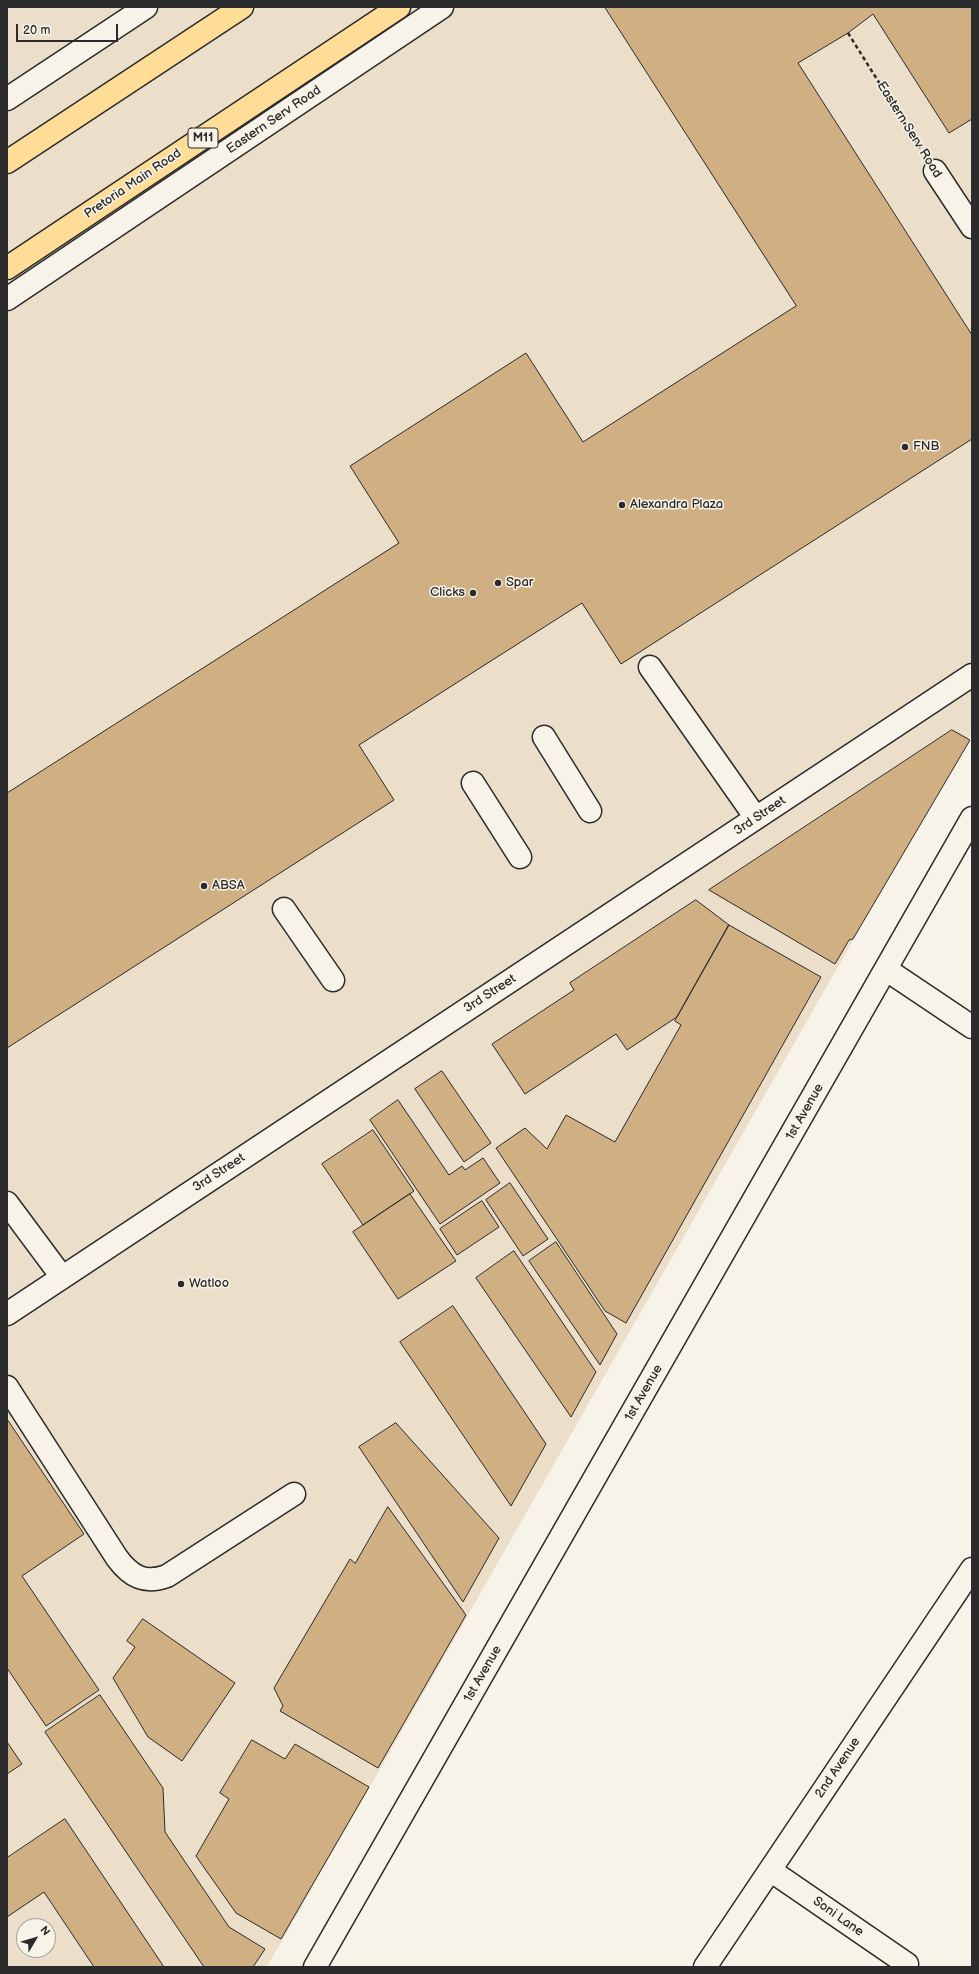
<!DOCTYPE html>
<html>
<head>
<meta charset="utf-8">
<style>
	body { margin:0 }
	#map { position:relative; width:979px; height:1974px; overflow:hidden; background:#f7f3e8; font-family:"Balsamiq Sans",sans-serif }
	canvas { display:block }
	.frame { position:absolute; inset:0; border:8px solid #2b2b2b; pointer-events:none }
	.north { position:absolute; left:16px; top:1918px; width:40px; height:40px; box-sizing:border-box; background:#f7f3e8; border:1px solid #a5a39c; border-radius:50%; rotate:52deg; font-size:11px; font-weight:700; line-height:16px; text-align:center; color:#2b2b2b }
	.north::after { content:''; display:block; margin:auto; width:14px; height:18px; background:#2b2b2b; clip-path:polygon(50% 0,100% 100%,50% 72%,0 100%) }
	.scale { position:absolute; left:16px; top:24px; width:102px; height:18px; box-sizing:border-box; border:2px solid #2b2b2b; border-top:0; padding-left:5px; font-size:12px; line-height:14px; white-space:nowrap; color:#2b2b2b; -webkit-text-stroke:3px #f7f3e8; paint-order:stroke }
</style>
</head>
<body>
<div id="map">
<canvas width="979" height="1974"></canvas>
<div class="frame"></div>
<div class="north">N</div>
<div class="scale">20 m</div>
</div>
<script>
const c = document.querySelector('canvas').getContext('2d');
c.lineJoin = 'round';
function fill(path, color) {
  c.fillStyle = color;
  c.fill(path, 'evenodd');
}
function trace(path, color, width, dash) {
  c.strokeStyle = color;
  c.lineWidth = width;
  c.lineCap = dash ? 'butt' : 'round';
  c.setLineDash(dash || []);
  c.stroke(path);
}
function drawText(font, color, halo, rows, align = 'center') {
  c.font = font + ' "Balsamiq Sans",sans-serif';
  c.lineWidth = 3;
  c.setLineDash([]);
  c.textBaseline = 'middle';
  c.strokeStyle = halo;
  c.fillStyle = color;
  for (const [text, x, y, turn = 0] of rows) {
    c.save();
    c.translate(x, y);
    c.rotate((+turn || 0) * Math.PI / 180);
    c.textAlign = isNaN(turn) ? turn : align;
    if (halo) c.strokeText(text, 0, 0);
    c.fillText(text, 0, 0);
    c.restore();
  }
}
fill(new Path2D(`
	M7 7H972V732L267 1967H7ZM24 1926H48V1950H24Z`), '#ebdfca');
const building = new Path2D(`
	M605 7H972V119L949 133 873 14 848 33 798 63 972 335V439L621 664 582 603 359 745 394 800 7 1048V793L399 543 350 466 526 353 583 442 796 306Z
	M952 730 970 740 853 939 849 940 835 964 709 890Z
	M696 900 729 925 677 1017 627 1050 616 1034 525 1094 492 1044 574 990 570 983Z
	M729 925 821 977 626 1323 605 1311 496 1148 525 1128 547 1149 566 1115 615 1142 681 1025 675 1021Z
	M442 1071 491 1143 464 1162 415 1089Z
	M398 1100 449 1175 462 1166 465 1170 483 1158 500 1183 440 1224 370 1120Z
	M373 1130 414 1191 363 1225 322 1164Z
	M510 1183 548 1239 523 1256 486 1200Z
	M410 1194 456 1261 398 1299 353 1232Z
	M482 1201 499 1227 457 1255 440 1229Z
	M556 1242 617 1334 600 1365 529 1261Z
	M514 1251 596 1372 571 1417 476 1278Z
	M453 1306 546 1444 511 1506 400 1342Z
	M7 1419 84 1534 22 1576 99 1690 46 1726 7 1668Z
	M396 1423 499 1538 463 1602 359 1447Z
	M388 1507 466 1615 378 1768 280 1711 283 1706 274 1688 350 1559 355 1563Z
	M143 1619 235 1683 182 1761 148 1737 113 1678 135 1647 127 1641Z
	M100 1695 163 1788 165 1832 229 1927 265 1949 253 1967H204L45 1732Z
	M252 1740 285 1759 295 1744 369 1787 281 1939 236 1913 196 1856 229 1799 220 1793Z
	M7 1742 22 1764 7 1774Z
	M65 1819 164 1967H94L44 1892 7 1917V1858Z`);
fill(building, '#d0af83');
trace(building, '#2b2b2b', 1);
const minor = new Path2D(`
	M7 99 146 7
	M935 171 972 227
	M7 299 442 7
	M650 667 756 818
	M544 737 590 811
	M473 783 520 857
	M284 909 333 980
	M887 970 972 1027
	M7 1203 62 1277
	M7 1314 972 675
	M7 1387 117 1558C131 1577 145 1584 167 1576L294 1494
	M770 1870 907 1964
	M315 1967 972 818
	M705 1967 972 1569`);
const major = new Path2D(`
	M7 162 242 7
	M7 268 399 7`);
trace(minor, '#2b2b2b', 25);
trace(major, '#2b2b2b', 25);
trace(new Path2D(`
	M848 33 920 148`), '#2b2b2b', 2.5, [4, 3]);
trace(minor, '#f7f3e8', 22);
trace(major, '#ffdd96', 22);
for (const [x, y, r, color] of [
	[905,447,4,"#2b2b2b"],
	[622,505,4,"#2b2b2b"],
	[498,583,4,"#2b2b2b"],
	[473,593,4,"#2b2b2b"],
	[204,886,4,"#2b2b2b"],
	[181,1284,4,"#2b2b2b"]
]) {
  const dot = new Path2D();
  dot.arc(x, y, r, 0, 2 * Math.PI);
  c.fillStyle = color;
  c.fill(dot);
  trace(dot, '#f7f3e8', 1.5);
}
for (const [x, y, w] of [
	[203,138,30]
]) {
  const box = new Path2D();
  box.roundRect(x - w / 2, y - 10, w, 20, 3);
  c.fillStyle = '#f7f3e8';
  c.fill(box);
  trace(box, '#2b2b2b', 1);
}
drawText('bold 12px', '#2b2b2b', null, [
	["M11",203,138]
]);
drawText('13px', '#2b2b2b', '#f7f3e8', [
	["Eastern Serv Road",274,120,-34],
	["Eastern Serv Road",909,130,58],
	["Pretoria Main Road",133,184,-34],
	["3rd Street",760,816,-34],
	["3rd Street",490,994,-33],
	["1st Avenue",805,1112,-60],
	["3rd Street",219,1173,-33],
	["1st Avenue",644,1393,-60],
	["1st Avenue",483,1674,-60],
	["2nd Avenue",838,1768,-56],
	["Soni Lane",838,1917,35]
]);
drawText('13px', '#2b2b2b', '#f7f3e8', [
	["FNB",913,447],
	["Alexandra Plaza",630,505],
	["Spar",506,583],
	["Clicks",465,593,"right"],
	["ABSA",212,886],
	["Watloo",189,1284]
], 'left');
</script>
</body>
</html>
